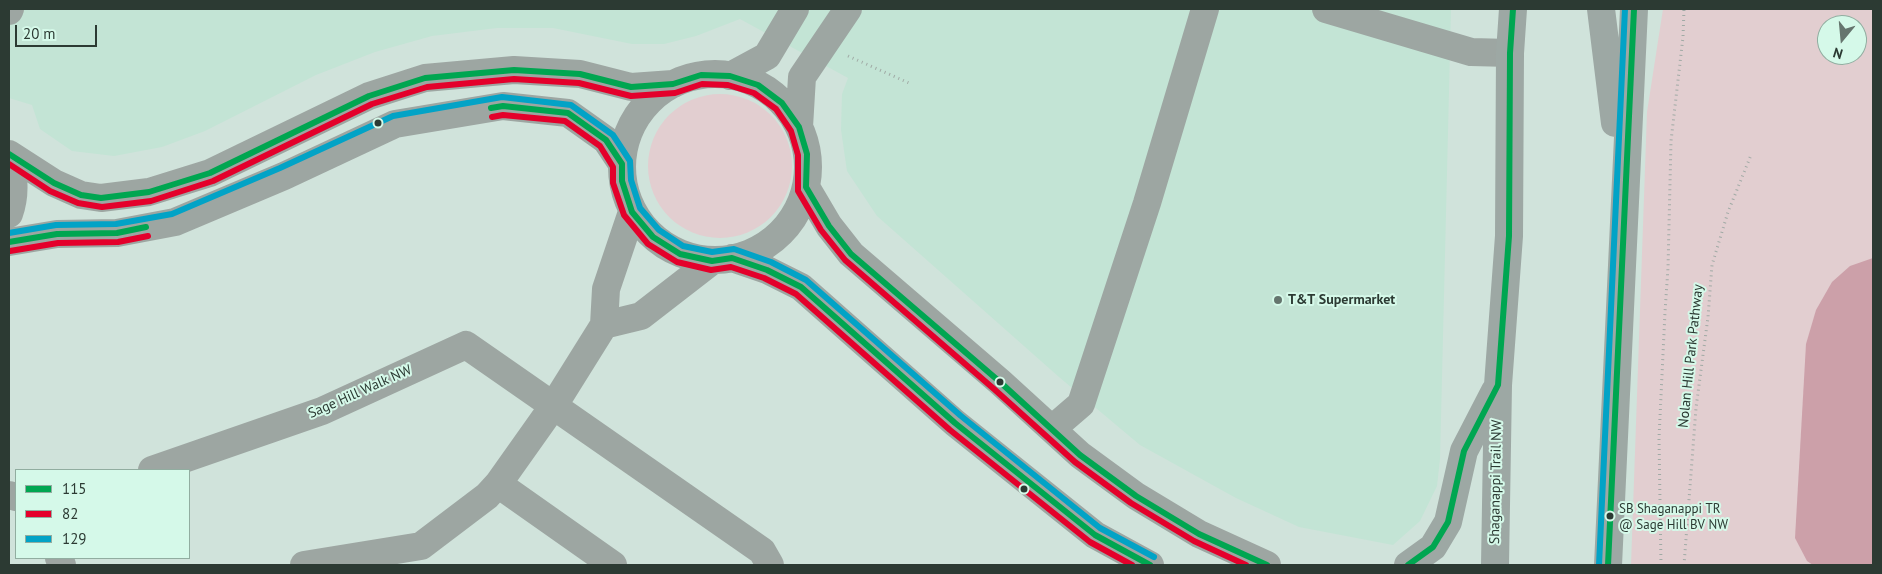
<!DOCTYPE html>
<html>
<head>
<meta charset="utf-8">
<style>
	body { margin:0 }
	#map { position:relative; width:1882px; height:574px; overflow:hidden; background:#d0e3db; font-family:"PT Sans",sans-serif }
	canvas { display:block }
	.frame { position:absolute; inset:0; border:10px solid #2c3a33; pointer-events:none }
	.legend { position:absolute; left:15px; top:469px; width:175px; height:90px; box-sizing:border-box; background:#d5f9e9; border:1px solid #91ada0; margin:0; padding:6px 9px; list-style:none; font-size:15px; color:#2c3a33 }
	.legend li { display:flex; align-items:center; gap:10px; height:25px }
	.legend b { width:25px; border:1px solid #91ada0 }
	.north { position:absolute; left:1817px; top:15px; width:50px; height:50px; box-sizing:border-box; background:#d5f9e9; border:1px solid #91ada0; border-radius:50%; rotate:197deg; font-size:14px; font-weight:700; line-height:20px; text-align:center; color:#2c3a33 }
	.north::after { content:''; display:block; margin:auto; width:18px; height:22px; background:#65756e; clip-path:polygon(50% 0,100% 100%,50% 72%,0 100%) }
	.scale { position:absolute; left:15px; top:25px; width:82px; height:22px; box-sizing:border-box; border:2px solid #2c3a33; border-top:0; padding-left:6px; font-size:15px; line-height:18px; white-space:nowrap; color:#2c3a33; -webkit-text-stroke:4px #d5f9e9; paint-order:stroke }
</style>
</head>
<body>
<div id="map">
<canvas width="1882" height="574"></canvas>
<div class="frame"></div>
<ul class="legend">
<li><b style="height:6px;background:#00a651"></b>115</li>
<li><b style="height:6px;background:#e4002b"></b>82</li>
<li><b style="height:6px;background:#02a3c6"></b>129</li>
</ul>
<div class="north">N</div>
<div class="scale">20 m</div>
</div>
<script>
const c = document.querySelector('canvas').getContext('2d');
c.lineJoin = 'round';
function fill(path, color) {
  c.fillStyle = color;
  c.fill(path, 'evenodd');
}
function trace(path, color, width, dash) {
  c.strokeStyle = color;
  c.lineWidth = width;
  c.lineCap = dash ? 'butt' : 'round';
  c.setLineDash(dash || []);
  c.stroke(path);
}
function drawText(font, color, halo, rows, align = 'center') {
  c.font = font + ' "PT Sans",sans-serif';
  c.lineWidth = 4;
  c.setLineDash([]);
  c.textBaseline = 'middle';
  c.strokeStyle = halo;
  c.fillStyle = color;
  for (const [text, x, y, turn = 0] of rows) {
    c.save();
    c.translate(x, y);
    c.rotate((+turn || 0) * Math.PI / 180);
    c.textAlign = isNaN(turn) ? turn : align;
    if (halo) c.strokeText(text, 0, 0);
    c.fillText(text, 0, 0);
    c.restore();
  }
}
fill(new Path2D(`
	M9 9H1451L1440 459 1437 486 1420 521 1393 545 1299 527 1236 498 1140 445 1059 377 877 216 847 171 841 130 842 94 848 78 740 19 696 36 664 44H632L553 28H497L432 36 375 52 316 75 205 131 162 147 114 156 72 151 40 129 32 105 9 98Z`), '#c3e4d5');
fill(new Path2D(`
	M1663 9H1873V565H1631L1647 112ZM1827 25H1857V55H1827Z
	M648 166a72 72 0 1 1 144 0a72 72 0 1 1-144 0Z`), '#e2ced0');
fill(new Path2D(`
	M1873 258V565H1813L1807 561 1795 538 1806 344 1816 310 1832 282 1850 266Z`), '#cca0a9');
trace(new Path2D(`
	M848 56 909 83
	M1661 565 1659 438 1665 312 1668 268 1671 141 1683 37 1684 9
	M1684 565 1696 408 1708 317 1712 265 1728 212 1751 155`), '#a0aaa5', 3, [1, 4]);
trace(new Path2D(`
	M1326 9 1471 52 1510 53
	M9 11 10 9
	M622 167a93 93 0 1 1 186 0a93 93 0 1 1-186 0Z
	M730 76 767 56 795 9
	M799 127 802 77 848 9
	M9 154 54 183 81 195 101 198 149 192 210 173 369 96 425 78 514 70 580 74 631 87 673 84
	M9 157C14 177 16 194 9 214
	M806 187 829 226 851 254 1000 382 1080 455 1136 496 1199 534 1267 565
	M9 242 57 234 117 233 175 222 284 176 395 124 503 106 568 113 606 140 622 164
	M732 258 767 270 801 287 955 423 1095 535 1150 565
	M604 325 641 316 712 261
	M1052 429 1081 404 1147 203 1205 9
	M152 470 322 411 466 345 762 551 770 565
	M498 484 613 565
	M9 495 16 497
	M59 558 62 565
	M304 565 421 546 487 496 498 484 554 405 604 325 606 289 632 212`), '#9da6a2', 28);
trace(new Path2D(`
	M1601 9 1615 123
	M1408 565 1433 547 1448 522 1464 451 1495 391
	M1495 565 1498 385 1509 236 1510 53 1513 9
	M1608 565 1634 9`), '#9da8a4', 28);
trace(new Path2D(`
	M491 108 503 106 568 113 606 140 622 164V181L632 212 653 237 680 254 712 261 732 258 767 270 801 287 955 423 1095 535 1150 565
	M9 154 54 183 81 195 101 198 149 192 210 173 369 96 425 78 514 70 580 74 631 87 673 84 701 75 730 76 758 85 782 103 799 127 807 154 806 187 829 226 851 254 1000 382 1080 455 1136 496 1199 534 1267 565
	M9 242 57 234 117 233 146 227
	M1408 565 1433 547 1448 522 1464 451 1498 385 1509 236 1510 53 1513 9
	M1608 565 1634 9`), '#00a651', 6);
trace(new Path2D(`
	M492 117 503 115 565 121 600 146 613 167V183L624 215 648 244 677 262 711 270 731 267 764 278 796 294 950 430 1090 542 1132 565
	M9 164 50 191 78 203 102 207 151 201 213 181 372 104 427 87 514 79 579 83 631 96 675 93 702 84 728 85 754 93 776 109 791 131 798 155V191L821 230 845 260 994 389 1075 462 1131 503 1194 541 1246 565
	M10 251 58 243 118 242 148 236`), '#e4002b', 6);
trace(new Path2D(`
	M9 233 56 225 116 224 172 214 280 168 393 116 502 97 571 105 613 135 630 161 631 180 640 208 659 230 683 246 712 252 734 249 771 262 806 280 961 416 1100 528 1154 557
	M1599 565 1625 9`), '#02a3c6', 6);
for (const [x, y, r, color] of [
	[378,123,4.5,"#2c3a33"],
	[1278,300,5,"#65756e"],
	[1000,382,4.5,"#2c3a33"],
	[1024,489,4.5,"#2c3a33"],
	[1610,516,4.5,"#2c3a33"]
]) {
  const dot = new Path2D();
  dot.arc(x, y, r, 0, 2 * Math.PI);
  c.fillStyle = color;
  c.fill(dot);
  trace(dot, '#d5f9e9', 2);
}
drawText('13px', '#2c3a33', '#d5f9e9', [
	["SB Shaganappi TR",1619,509],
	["@ Sage Hill BV NW",1619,525]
], 'left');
drawText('bold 14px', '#2c3a33', '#d5f9e9', [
	["T&T Supermarket",1288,300]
], 'left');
drawText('14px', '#2c3a33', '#d5f9e9', [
	["Nolan Hill Park Pathway",1691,356,-84],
	["Sage Hill Walk NW",360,392,-24],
	["Shaganappi Trail NW",1496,482,-89]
]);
</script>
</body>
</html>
